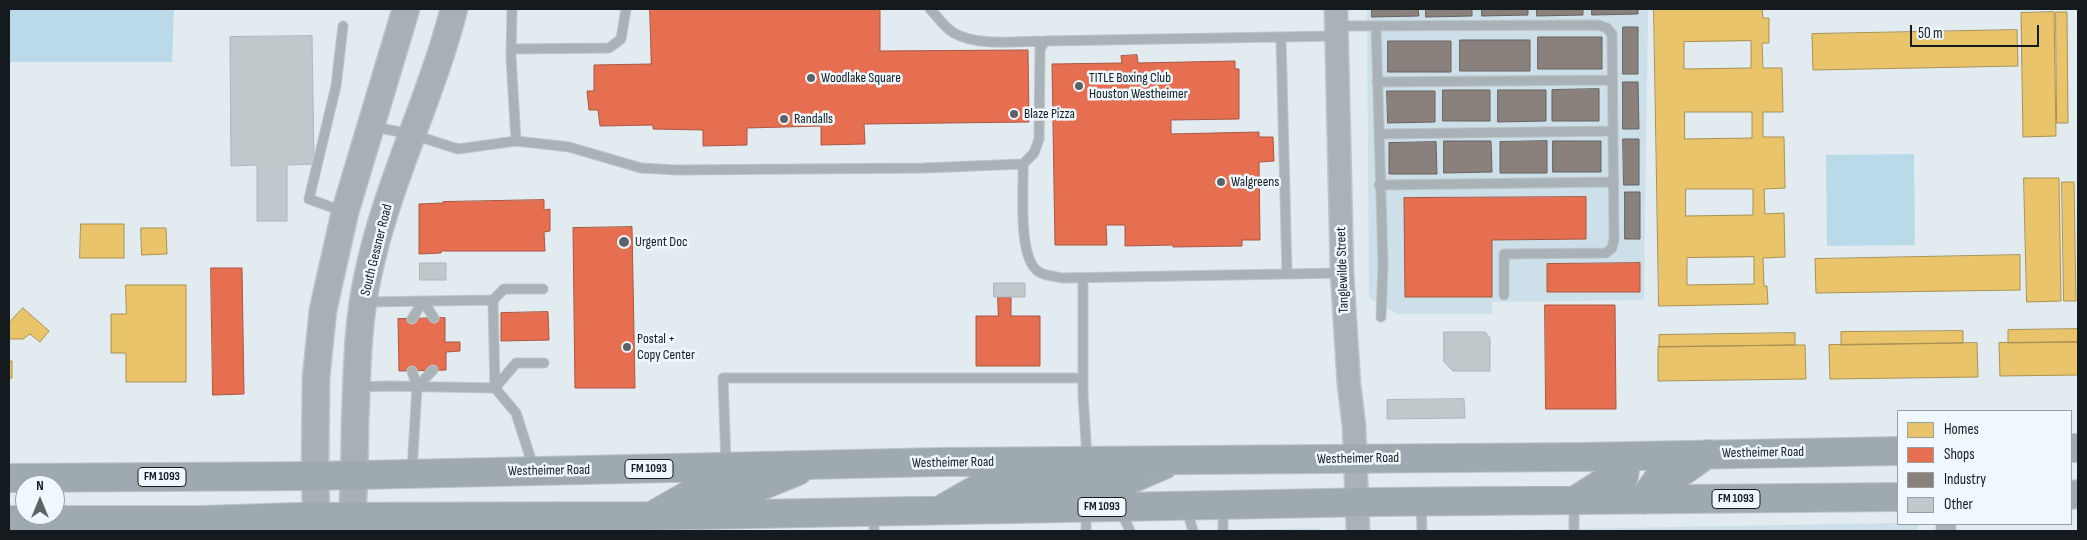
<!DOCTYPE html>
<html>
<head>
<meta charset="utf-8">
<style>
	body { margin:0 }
	#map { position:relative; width:2087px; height:540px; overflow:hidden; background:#e1ebf0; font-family:"Sofia Sans Condensed",sans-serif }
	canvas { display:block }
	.frame { position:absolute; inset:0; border:10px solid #141a1d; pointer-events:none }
	.legend { position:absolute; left:1897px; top:410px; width:175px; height:115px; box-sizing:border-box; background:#eef8fe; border:1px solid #979fa4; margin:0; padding:6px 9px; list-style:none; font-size:15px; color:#141a1d }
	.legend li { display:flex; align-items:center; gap:10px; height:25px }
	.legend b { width:25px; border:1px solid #979fa4 }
	.north { position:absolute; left:15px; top:475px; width:50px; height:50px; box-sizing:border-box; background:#eef8fe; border:1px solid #979fa4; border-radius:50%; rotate:0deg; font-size:14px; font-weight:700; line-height:20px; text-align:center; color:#141a1d }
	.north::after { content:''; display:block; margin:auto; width:18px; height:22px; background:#5c6367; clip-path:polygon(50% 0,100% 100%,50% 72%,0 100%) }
	.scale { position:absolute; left:1910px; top:25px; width:129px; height:22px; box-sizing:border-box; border:2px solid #141a1d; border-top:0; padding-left:6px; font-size:15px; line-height:18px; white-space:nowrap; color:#141a1d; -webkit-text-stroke:4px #eef8fe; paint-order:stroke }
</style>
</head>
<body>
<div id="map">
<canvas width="2087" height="540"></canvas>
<div class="frame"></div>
<ul class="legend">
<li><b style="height:14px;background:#e9c46a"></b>Homes</li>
<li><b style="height:14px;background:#e76f51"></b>Shops</li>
<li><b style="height:14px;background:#8a817c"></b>Industry</li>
<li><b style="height:14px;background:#c0c8cc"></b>Other</li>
</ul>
<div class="north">N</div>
<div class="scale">50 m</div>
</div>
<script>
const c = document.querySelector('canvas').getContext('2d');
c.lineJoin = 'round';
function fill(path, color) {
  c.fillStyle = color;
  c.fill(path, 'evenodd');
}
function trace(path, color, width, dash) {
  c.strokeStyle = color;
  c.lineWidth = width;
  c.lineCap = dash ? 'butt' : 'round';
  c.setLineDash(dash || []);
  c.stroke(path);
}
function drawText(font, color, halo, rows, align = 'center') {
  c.font = font + ' "Sofia Sans Condensed",sans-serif';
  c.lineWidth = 5;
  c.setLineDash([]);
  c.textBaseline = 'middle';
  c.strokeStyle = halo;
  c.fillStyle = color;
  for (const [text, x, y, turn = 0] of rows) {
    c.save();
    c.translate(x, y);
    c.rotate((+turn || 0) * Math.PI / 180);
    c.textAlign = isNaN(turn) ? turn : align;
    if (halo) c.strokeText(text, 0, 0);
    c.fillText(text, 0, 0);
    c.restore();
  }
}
fill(new Path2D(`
	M1367 9H1648L1644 300 1492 302V314H1398L1369 298Z
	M1898 523 1918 524V531H1456Z
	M1317 528 1322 531H1199Z`), '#cddfe9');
fill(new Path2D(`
	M9 9H174L172 62H9Z
	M1914 154 1915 245 1827 246 1826 155Z`), '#badaea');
const homes = new Path2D(`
	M1654 9H1762L1763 18H1769V43H1762L1763 68H1782L1783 112H1763V137H1784L1785 188 1764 189 1765 214 1784 213 1785 257 1763 258 1764 286H1767L1768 304 1659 306ZM1751 41V68L1684 69V42ZM1685 112H1752V138L1685 139ZM1686 189H1753V215L1686 216ZM1754 257V284L1687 285V258Z
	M2054 12 2056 136 2023 137 2021 13Z
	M2056 12H2067L2068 123H2057Z
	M2017 30 2018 66 1813 70 1812 34Z
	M2024 178H2059L2061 301 2027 302Z
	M2062 182H2074L2076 301H2064Z
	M81 224H124V258H80Z
	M141 228H166L167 254 142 255Z
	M2020 255V290L1816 293 1815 259Z
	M126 285H186V382H126V353H111V314H126Z
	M23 308 49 331 40 342 30 334 23 339H9V323Z
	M2078 329V342L2008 343V330Z
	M1963 331V343L1841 345V332Z
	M1795 333V345L1659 347V335Z
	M2078 342V375L2000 376 1999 343Z
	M1977 343 1978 377 1830 379 1829 345Z
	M1795 345H1805L1806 379 1658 381V347Z
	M9 361H12V378H9Z`);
fill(homes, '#e9c46a');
trace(homes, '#a99153', 1);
const shops = new Path2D(`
	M650 9H880V51L1028 50 1029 122 864 124 865 144 821 145V126L747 128V145L703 146V130L653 129V125L600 126 598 110H589L587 91H594V65L651 64Z
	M1137 55 1138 63 1235 61V69H1239V119L1171 120V134L1259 132V137H1273L1274 161 1259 162 1260 240H1242V246L1173 247V245L1125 246V225H1106L1107 245H1055L1052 64 1122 63 1121 56Z
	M1586 197V239L1492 240V297H1405L1404 198Z
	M544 200V210L550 209V231L544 232 545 251H441V253L419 254V204L443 203V202Z
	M632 227 635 388H575L573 228Z
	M1640 263V292H1547V264Z
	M211 268H242L244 394 213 395Z
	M998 297H1011V316H1040V366H976V316H998Z
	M1545 305H1615L1616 409H1546Z
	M548 312 549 340 501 341V313Z
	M445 318V342H460V351L446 352V370L399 371 398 319Z`);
fill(shops, '#e76f51');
trace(shops, '#a85641', 1);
const industry = new Path2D(`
	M1372 9H1418L1419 16 1372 17Z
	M1426 9H1472V16L1426 17Z
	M1482 9H1528V15L1482 16Z
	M1537 9H1583V15L1537 16Z
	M1592 9H1638V14L1592 15Z
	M1623 27H1638V74H1623Z
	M1538 37H1602V69H1538Z
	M1460 40H1530V71H1460Z
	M1388 41H1451V72H1388Z
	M1623 82H1638L1639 129H1623Z
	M1599 89V121H1552V90Z
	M1443 90H1490V121H1443Z
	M1498 90H1546V121L1498 122Z
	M1387 91H1435V122L1388 123Z
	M1623 139H1639V185H1624Z
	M1444 141H1491L1492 172 1444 173Z
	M1547 141V173H1500V142Z
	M1553 141H1601V172H1553Z
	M1436 142 1437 174H1389V143Z
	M1625 192H1640V239H1625Z`);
fill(industry, '#8a817c');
trace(industry, '#676260', 1);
const building = new Path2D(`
	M312 36 314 164 287 165V221H257V165L231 166 230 37Z
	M420 263H446V280H420Z
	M994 283H1025V297H994Z
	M1444 332H1485L1490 338V371H1453L1444 362Z
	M1464 399 1465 418 1387 419V400Z`);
fill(building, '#c0c8cc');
trace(building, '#aeb6ba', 1);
const service = new Path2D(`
	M930 9C937 16 945 28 954 33 978 47 1019 41 1045 41
	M1338 26 1598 25 1607 28 1612 34 1614 239 1612 248 1606 253 1504 254V295
	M1376 26 1383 264 1381 317
	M1281 38 1287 274 1342 273
	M511 49 609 48 621 39 626 9
	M1377 82 1612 80
	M374 127 411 134 458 149 516 141 511 57 512 9
	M1379 134 1613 131
	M516 141 569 147 641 168 677 170 924 168 1023 164 1034 153 1039 139 1040 49 1045 41 1336 36
	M1023 164C1024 188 1017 259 1039 272 1045 276 1055 276 1062 278L1287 274
	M1379 185 1614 182
	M342 211 309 199 336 86 343 26
	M1083 278V394L1087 457
	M493 300 504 289H543
	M412 319 423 301 434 318
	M412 371 417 387 433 370
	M359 387 387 386 495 388 493 300 365 302
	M726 464 723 378H1083
	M534 469 516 413 495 388 516 363H544
	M412 471 417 387
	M1421 504 1422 531
	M1223 508V531
	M1086 510V531
	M1187 510 1193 531
	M1121 511 1130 531
	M874 514V531
	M1574 531V504`);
const minor = new Path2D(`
	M1946 524V531`);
const tertiary = new Path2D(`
	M1336 9 1342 273 1349 385 1354 426 1358 531`);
const secondary = new Path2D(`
	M317 531 315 476 316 378 323 310 345 212 406 9
	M352 531C353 496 355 461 355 425 357 375 357 324 368 275 387 183 431 99 454 9`);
const primary = new Path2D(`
	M2071 448H2078
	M9 478 315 476 940 462 1581 457 1898 451
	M2071 495 2078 494
	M1643 500 1658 479 1676 476 1707 454
	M1574 501 1607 480 1624 477 1627 456
	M1086 507 1091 493 1097 487 1106 484H1120L1164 465
	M942 509 977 489 1068 486 1081 478 1088 462
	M655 514 690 494 704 493 712 489 718 483 726 467
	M730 514 733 500 738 493 756 488 798 471
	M9 520H202L297 517 652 516 1375 502 1898 497`);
trace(service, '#bec5c8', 11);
trace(minor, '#bec5c8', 21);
trace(tertiary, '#bec5c8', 25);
trace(secondary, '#bec5c8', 29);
trace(primary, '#bec5c8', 30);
trace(service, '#a8b2b7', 9);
trace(minor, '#a8b2b7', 19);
trace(tertiary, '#a8b2b7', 22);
trace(secondary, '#a6b0b6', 26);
trace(primary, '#9eaab0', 28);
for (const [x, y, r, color] of [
	[811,78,5,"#5c6367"],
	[1079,86,5,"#5c6367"],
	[1014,114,5,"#5c6367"],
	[784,119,5,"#5c6367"],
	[1221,182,5,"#5c6367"],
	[624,242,6,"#5c6367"],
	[627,347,5,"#5c6367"]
]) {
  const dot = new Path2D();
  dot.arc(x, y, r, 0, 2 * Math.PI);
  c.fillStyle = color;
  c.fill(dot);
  trace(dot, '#eef8fe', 2);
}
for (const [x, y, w] of [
	[649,469,48],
	[162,477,48],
	[1736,499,48],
	[1102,507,48]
]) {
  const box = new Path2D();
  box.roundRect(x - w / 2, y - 9.5, w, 19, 4);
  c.fillStyle = '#eef8fe';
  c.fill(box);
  trace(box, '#141a1d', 1);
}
drawText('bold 12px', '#141a1d', null, [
	["FM 1093",649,469],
	["FM 1093",162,477],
	["FM 1093",1736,499],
	["FM 1093",1102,507]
]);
drawText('14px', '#141a1d', '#eef8fe', [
	["Woodlake Square",821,78],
	["TITLE Boxing Club",1089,78],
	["Houston Westheimer",1089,94],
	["Blaze Pizza",1024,114],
	["Randalls",794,119],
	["Walgreens",1231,182],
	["Urgent Doc",635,242],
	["Postal +",637,339],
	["Copy Center",637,355]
], 'left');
drawText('14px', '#141a1d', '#eef8fe', [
	["South Gessner Road",377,250,-76],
	["Tanglewilde Street",1343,270,-92],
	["Westheimer Road",1763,453,-1],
	["Westheimer Road",1358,459,-1],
	["Westheimer Road",953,463,-1],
	["Westheimer Road",549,471,-1]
]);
</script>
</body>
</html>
